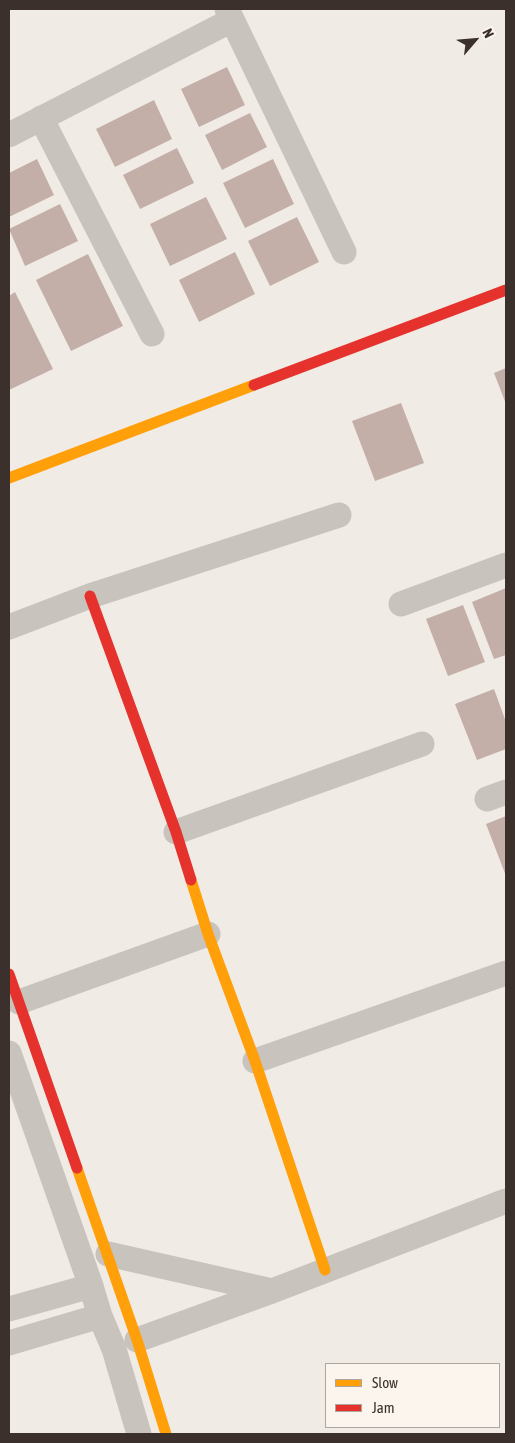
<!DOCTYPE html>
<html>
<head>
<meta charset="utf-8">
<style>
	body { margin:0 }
	#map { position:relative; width:515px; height:1443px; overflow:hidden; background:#f0ebe5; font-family:"Asap Condensed",sans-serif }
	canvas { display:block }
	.frame { position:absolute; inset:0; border:10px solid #3b302b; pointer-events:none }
	.legend { position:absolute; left:325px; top:1363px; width:175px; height:65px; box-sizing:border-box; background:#fbf5ee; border:1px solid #aea6a0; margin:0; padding:6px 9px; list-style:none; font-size:15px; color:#3b302b }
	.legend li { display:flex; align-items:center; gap:10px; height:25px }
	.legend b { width:25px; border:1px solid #aea6a0 }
	.north { position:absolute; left:450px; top:15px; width:50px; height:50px; -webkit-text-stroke:4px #fbf5ee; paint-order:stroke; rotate:63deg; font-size:14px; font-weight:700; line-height:20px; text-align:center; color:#3b302b }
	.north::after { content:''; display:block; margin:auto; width:18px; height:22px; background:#3b302b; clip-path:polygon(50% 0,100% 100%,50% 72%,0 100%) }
</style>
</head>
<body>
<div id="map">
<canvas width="515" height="1443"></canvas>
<div class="frame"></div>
<ul class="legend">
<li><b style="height:6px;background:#ff9f0a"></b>Slow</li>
<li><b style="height:6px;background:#e5322d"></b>Jam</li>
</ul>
<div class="north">N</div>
</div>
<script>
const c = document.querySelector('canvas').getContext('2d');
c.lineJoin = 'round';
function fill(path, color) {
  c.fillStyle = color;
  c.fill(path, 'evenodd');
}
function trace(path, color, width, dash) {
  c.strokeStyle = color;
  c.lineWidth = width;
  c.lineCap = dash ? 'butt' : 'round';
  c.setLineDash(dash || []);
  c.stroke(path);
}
fill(new Path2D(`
	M227 67 245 105 199 127 181 89Z
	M154 100 172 139 115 167 96 129Z
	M250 113 267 147 222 170 205 135Z
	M177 148 194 183 140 209 123 175Z
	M37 159 54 195 9 217V173Z
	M273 159 294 204 245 228 223 183Z
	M206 197 227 239 170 266 150 224Z
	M60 204 78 241 25 266 9 229Z
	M297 217 319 262 270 286 248 241Z
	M235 252 255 294 199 322 179 280Z
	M88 254 123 326 71 351 36 280Z
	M15 292 53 369 9 390V296Z
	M506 368V404L494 373Z
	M401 403 424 463 375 481 352 421Z
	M506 588V655L494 659 472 602Z
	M463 605 485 662 448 676 426 619Z
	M494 689 506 722V749L477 760 455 704Z
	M506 816V876L486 824Z`), '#c3afa7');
trace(new Path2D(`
	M227 9 344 252
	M41 118 152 334
	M9 135 232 20
	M401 604 506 565
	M9 627 90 596 339 515
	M487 799 506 792
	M176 832 422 744
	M19 1002 208 934
	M9 1053 91 1286 100 1316 114 1349 139 1434
	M255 1061 506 973
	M108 1254 272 1291
	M9 1309 91 1286
	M137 1340 272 1291 506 1201
	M9 1343 100 1316`), '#c9c3be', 25);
trace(new Path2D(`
	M9 478 254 385
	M191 880 208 934 255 1061 325 1270
	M77 1168 137 1340 166 1434`), '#ff9f0a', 11);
trace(new Path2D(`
	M254 385 506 290
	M90 596 176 832 191 880
	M9 974 77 1168`), '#e5322d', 11);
</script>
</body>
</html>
